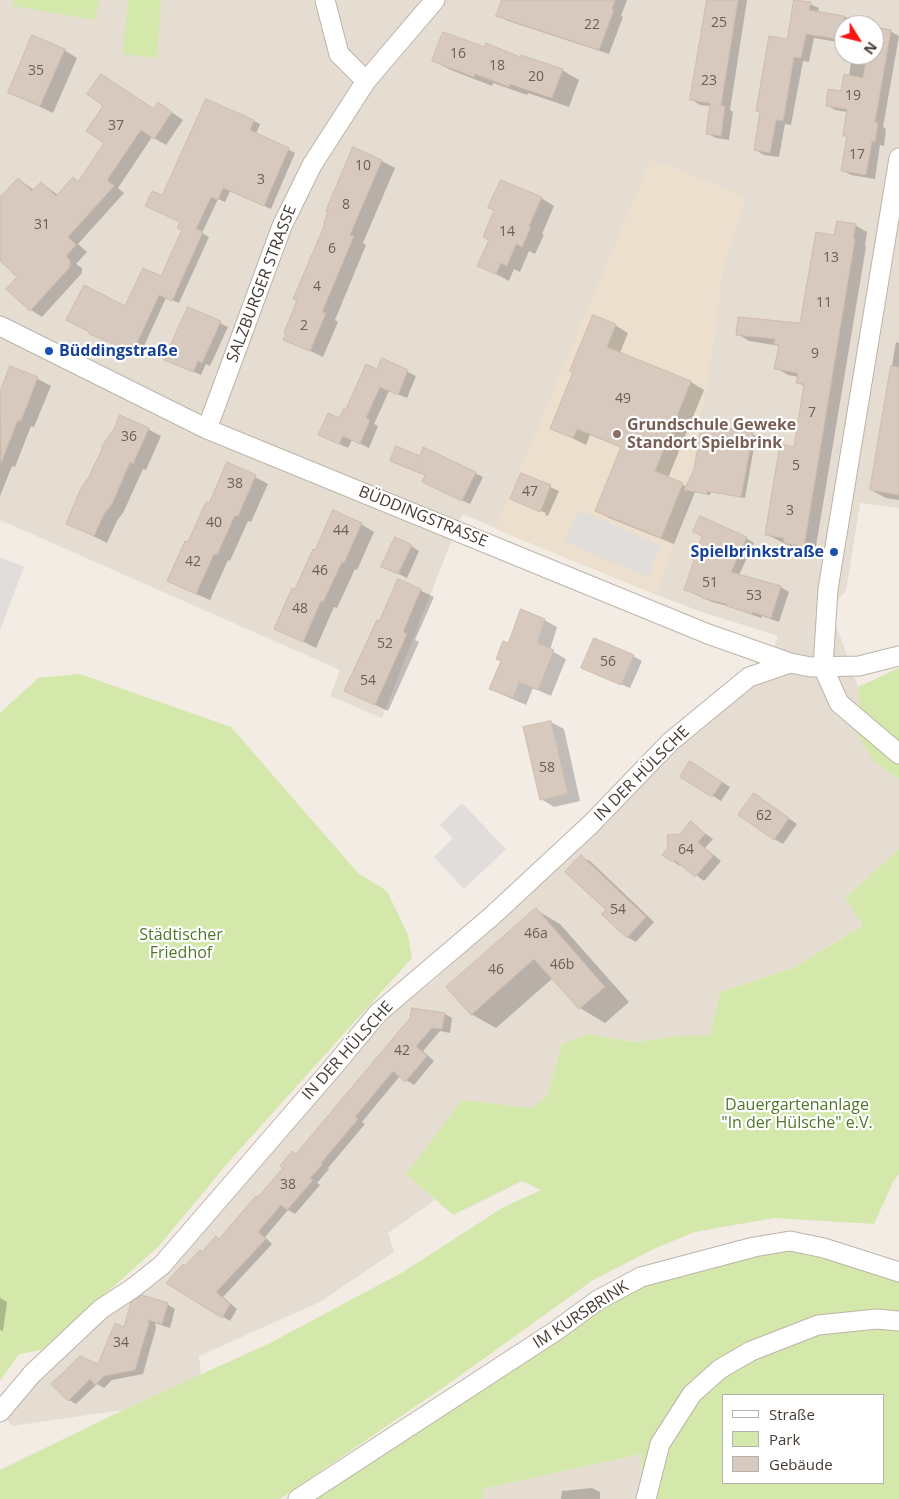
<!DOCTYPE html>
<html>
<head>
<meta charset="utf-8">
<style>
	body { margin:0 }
	#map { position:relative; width:899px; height:1499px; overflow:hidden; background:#f2ece5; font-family:"Open Sans",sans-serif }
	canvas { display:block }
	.legend { position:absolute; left:722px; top:1394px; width:162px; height:90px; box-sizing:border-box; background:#fff; border:1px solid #b5b1ae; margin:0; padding:6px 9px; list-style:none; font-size:15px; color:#453c34 }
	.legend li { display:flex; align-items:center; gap:10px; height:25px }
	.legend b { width:25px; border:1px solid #b5b1ae }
	.north { position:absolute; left:834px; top:15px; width:50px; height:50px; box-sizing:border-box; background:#fff; border:1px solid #b5b1ae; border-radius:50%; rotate:126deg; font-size:14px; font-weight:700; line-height:20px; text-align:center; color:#453c34 }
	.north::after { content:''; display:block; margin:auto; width:18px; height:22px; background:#fc1512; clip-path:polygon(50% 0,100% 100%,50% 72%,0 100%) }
</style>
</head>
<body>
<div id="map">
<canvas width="899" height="1499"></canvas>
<ul class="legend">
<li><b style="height:6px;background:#fff"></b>Straße</li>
<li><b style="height:14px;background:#d5e8ac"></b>Park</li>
<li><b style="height:14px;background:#d7c9bd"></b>Gebäude</li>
</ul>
<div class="north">N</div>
</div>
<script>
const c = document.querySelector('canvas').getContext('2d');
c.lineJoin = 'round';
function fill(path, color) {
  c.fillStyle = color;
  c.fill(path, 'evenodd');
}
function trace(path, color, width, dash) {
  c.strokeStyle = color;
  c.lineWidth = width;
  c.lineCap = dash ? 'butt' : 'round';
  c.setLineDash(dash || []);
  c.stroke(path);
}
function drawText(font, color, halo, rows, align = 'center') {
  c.font = font + ' "Open Sans",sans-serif';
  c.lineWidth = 4.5;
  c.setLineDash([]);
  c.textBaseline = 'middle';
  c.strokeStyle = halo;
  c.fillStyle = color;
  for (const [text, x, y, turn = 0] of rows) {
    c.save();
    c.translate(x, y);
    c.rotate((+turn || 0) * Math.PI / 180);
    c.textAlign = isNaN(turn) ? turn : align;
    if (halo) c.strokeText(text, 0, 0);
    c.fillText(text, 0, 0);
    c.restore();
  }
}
fill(new Path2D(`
	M0 0H899V508L860 503 846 591 838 599 835 621 858 687 860 709 874 762 899 779V849L845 898 864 924 795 967 720 992 710 1035 678 1036 635 1042 588 1034 562 1044 547 1095 532 1108 462 1100 407 1174 435 1200 388 1233 394 1252 320 1302 199 1356 201 1375 123 1410 12 1426 3 1415 124 1299 381 1020 431 983 504 916 565 856 610 818 664 757 722 707 764 678 778 636 699 611 657 595 462 514 382 718 330 696 340 670 0 520ZM844 25H874V55H844Z
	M641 1454 644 1499H483V1489Z`), '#e6ddd2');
fill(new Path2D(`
	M651 159 746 197 723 270 712 356 684 512 657 595 495 529Z`), '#ecdfce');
fill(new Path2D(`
	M14 0H99L95 20 13 6Z
	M128 0H161L157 58 123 54Z
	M899 668V779L874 762 850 721 860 709 858 687Z
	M80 674 231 727 358 873 387 891 408 935 412 958 232 1158 158 1247 42 1350 19 1354 0 1381V713L38 678Z
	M899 849V1174L893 1182 874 1224 774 1218 695 1232 656 1248 593 1280 457 1378 280 1499H0V1470L123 1410 270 1343 403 1272 502 1208 541 1190 522 1181 453 1215 406 1174 462 1100 532 1108 547 1095 562 1044 588 1034 635 1042 678 1036 710 1035 720 992 795 967 863 925 845 898Z
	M792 1244 899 1279V1499H644L641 1454 483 1489V1499H309L339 1477 601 1310 648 1283ZM723 1395H883V1483H723Z`), '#d5e8ac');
fill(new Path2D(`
	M579 510 661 546 648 577 565 542Z
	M0 557 24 567 0 630Z
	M462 803 506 849 464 889 434 857 453 838 440 825Z`), '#e0ddda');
fill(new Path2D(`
	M503 0H627L621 16 623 17 609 54 508 21 498 16Z
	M707 0H747L730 110 733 112 729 140 716 138 707 133 711 106 700 105 692 100Z
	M810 4 819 8 818 12 856 19 864 25H844V43L814 38 809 62 803 61 791 125 785 124 779 157 764 155 755 150 788 40Z
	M874 28 890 31 899 36 883 127 886 129 884 146 880 145 875 179 851 175 842 170 848 137 844 135 847 112 835 110 827 105 842 93 849 77 852 55H874Z
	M485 49 562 70 579 80 569 107 528 93 527 95 493 83 492 86 451 70 434 61Z
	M64 50 77 58 53 113 9 92Z
	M155 110 170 111 183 120 166 145 152 137 118 188 124 193 78 244 87 252 76 264 82 268V273L42 317 31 310 8 289 19 277 0 259V199L18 179 34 190 41 183 58 195 73 179 79 182Z
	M254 121 260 124 256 134 295 153 271 209 230 191 225 202 218 199 202 233 209 237 179 303 166 298 140 355 97 337 126 308 161 278 183 230 182 222 162 197Z
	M382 161 395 168 363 243 366 245 335 320 338 322 323 357 285 339 298 301Z
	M541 198 554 206 542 234 544 235 535 254 529 251 520 272 514 269 509 281 479 265 490 240Z
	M855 225 867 232 865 246 866 247 815 552 797 550 766 534 795 448 805 387 798 382 799 377 788 375 776 368 780 346 749 341 738 334 801 324 835 237Z
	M189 308 228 327 210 366 206 364 201 375 173 363Z
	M615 325 628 333 620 353 691 382 704 390 668 478 687 487 752 434 756 436 745 498 711 492 710 495 695 492 674 544 609 518 596 510 622 448 590 435 586 445 552 428Z
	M896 342 899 343V500L886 498 871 490Z
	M382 360 416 376 407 398 389 391 374 424 378 426 369 448 352 440 348 448 328 439 340 420 378 370Z
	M11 368 38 379 51 386 34 427 31 426 15 467 12 466 0 496V395Z
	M148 429 161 436 146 470 143 469 124 511 117 521 107 543 67 523 90 478Z
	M421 457 475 473 483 477 470 504 431 486 426 476 391 461Z
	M255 477 268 484 251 522 248 521 230 561 228 560 210 600 182 588 189 543 209 505Z
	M550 487 559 491 548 516 545 515 546 513 511 499Z
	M361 524 374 532 357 570 355 569 337 608 334 607 316 648 275 628 316 552Z
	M746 538 754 543 739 575 781 587 789 592 779 622 762 616 761 618 731 607 712 602 686 590Z
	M411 546 419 551 407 578 383 566Z
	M399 580 434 597 415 640 419 642 388 711 346 691Z
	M544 620 557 627 550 650 566 659 551 696 533 688 526 705 503 695 490 688 508 644Z
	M633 656 642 661 630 688 583 668Z
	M551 722 564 729 580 801 554 807 541 799Z
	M699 767 730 787 721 801 682 776Z
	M754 794 797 824 783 844 774 839Z
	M691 823 713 839 705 848 721 861 704 881 683 865 680 866 671 860 681 835Z
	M581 857 590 861 654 922 636 942 627 937 608 910Z
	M536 910 560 924 629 1002 605 1023 580 1008 553 978 496 1028 471 1014Z
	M445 1014 452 1018 450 1033 440 1031 423 1051 434 1061 414 1085 400 1076 362 1122 365 1124 328 1168 329 1169 317 1183 320 1185 295 1214 288 1210 265 1237 272 1244 223 1297 237 1309 230 1321 168 1283 202 1253 216 1237 220 1240 259 1199 296 1155Z
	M0 1298 7 1302 3 1331 0 1330Z
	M167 1304 175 1309 170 1328 155 1323 156 1328 143 1374 112 1380 104 1388 97 1384 76 1404 69 1400 99 1366 125 1329Z
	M592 1488 600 1492V1499H561L562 1491Z`), '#0003');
const building = new Path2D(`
	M502 0H615L612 9 614 10 599 50 496 16Z
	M707 0H738L721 105H719L725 106 721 136 706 134 710 103 690 100Z
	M794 0 811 2 809 10 844 16V40L806 34 801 58 794 57 784 116 783 121 776 120 770 153 754 150 760 112 756 111 769 36 787 39Z
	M874 27 891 30 875 122 878 123 875 142 872 141 866 175 841 171 847 136H843L847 109 826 106 828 89 841 91 844 74 863 78 867 55H874Z
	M443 32 485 47 486 43 520 57 521 55 563 69 552 98 510 84 509 87 475 74 474 77 432 61Z
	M32 35 65 49 40 106 8 93Z
	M101 74 154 109 158 102 172 112 154 139 141 130 107 180 114 186 68 237 76 245 66 256 70 261V267L30 311 6 289 17 277 0 261V197L18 178 32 191 41 182 56 196 73 177 78 182 104 143 86 131 103 106 87 94Z
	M206 99 254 120 250 130 289 148 264 206 223 188 218 200 211 197 196 229 203 232 172 301 159 295 133 352 89 334V332L66 320 84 285 125 306 143 268 161 276 182 230 177 228 180 222 145 206 152 191 162 195Z
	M353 147 382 160 350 235 354 236 322 312 326 313 310 351 283 340 286 333 284 332 297 301 293 299 325 224 324 223 328 212 326 211Z
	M501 180 542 197 529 226 531 227 522 247 516 244 507 266 501 263 496 274 477 266 489 240 483 237 494 210 488 208Z
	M837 221 856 224 853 239H855L804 547 784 543V538L765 535 780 444 794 447 804 384 796 383 798 373 774 369 779 345 774 344 775 339 736 335 738 317 800 323 816 232 834 235Z
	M188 307 221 321 202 363 198 361 193 372 164 360Z
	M593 315 616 324 607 347 691 381 655 471 683 483 661 538 595 511 621 447 577 429 573 438 550 429 573 372 570 371Z
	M382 358 408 370 398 395 380 387 366 418 370 420 360 444 343 436 339 444 318 435 328 413 339 418 344 408 346 409 366 364 377 369Z
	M10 366 38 377 21 421 18 420 1 463 0 392Z
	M891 366 899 367V495L870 490Z
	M120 415 149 428 133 464 130 462 112 504 104 514 94 536 66 524 81 488 89 477 102 449V446L114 429Z
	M702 423 753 433 741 497 707 491V494L684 490 694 470Z
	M396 446 420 456 423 447 476 472 462 501 422 482 425 475 390 461Z
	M227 462 256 475 238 516 235 515 217 555 214 554 196 594 167 581 185 541 188 542 206 502 209 503Z
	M521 473 551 485 540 512 510 499Z
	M333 510 362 523 344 563 342 562 323 602 321 601 303 642 274 629 292 588 295 589 313 549 315 550Z
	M700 516 747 537 731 572 781 586 771 618 753 612 752 614 727 606V604L702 598V596L684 590 702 536 693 532Z
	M395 537 412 545 398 574 381 567Z
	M398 579 421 589 403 632 407 634 375 705 344 691 377 620 379 621Z
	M521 609 545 619 537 643 554 650 538 690 519 682 513 698 489 689 501 661 496 659 503 641 508 643Z
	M594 638 634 655 621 685 581 668Z
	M551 721 568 794 540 800 523 727Z
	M690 761 722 782 712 797 680 777Z
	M754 793 789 818 774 840 738 815Z
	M691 821 705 834 698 842 713 856 695 877 676 861H670L662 855 668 848 667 835 680 834Z
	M581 855 646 917 627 938 601 914 606 910 565 872Z
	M536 908 605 987 579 1009 534 959 471 1015 446 987Z
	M412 1008 445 1013 442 1029 432 1028 416 1046 427 1056 405 1082 393 1071 355 1117 358 1119 321 1163 323 1164 310 1178 313 1180 287 1210 281 1205 258 1232 266 1239 216 1292 230 1304 222 1318 166 1283 183 1264 185 1266 200 1250 202 1252 216 1236 219 1239 256 1196 258 1197 283 1168 280 1166 292 1151 296 1154 410 1018Z
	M142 1295 168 1303 162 1324 148 1320 149 1323 135 1370 104 1376 95 1385 90 1379 68 1401 51 1384 80 1356 98 1364 115 1323 124 1327 131 1302Z`);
fill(building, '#d7c9bd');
trace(building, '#cfbdad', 1);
const minor = new Path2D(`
	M325 0 339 54 366 81
	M899 158 828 589 823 667 839 703 899 754
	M0 326 207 429 708 634 790 663 811 667 859 666 899 656
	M207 429 282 226 312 165 366 81 435 0
	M0 1412 32 1374 101 1309 133 1288 162 1265 334 1066 378 1013 492 916 591 824 670 742 749 677 790 663
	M298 1499 557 1330 598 1300 641 1277 754 1247 790 1241 824 1248 899 1272
	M646 1499 660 1444 692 1394 720 1369 751 1351 818 1325 877 1319 899 1321`);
trace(minor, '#beb3a7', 21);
trace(minor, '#fff', 19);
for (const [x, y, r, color] of [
	[49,351,5,"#1a4fb4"],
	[617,434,5,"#8d6e63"],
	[834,552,5,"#1a4fb4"]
]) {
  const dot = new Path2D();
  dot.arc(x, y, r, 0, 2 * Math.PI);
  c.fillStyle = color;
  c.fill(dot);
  trace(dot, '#fff', 2);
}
drawText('14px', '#6a5f56', null, [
	["25",719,23],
	["22",592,25],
	["16",458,54],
	["18",497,66],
	["35",36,71],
	["20",536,77],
	["23",709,81],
	["19",853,96],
	["37",116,126],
	["17",857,155],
	["10",363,166],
	["3",261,180],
	["8",346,205],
	["31",42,225],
	["14",507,232],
	["6",332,249],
	["13",831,258],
	["4",317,287],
	["11",824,303],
	["2",304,326],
	["9",815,354],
	["49",623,399],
	["7",812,413],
	["36",129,437],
	["5",796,466],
	["38",235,484],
	["47",530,492],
	["3",790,511],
	["40",214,523],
	["44",341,531],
	["42",193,562],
	["46",320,571],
	["51",710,583],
	["53",754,596],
	["48",300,609],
	["52",385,644],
	["56",608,662],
	["54",368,681],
	["58",547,768],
	["62",764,816],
	["64",686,850],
	["54",618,910],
	["46a",536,934],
	["46b",562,965],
	["46",496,970],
	["42",402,1051],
	["38",288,1185],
	["34",121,1343]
]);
drawText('16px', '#453c34', '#fff', [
	["SALZBURGER STRASSE",262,284,-69],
	["BÜDDINGSTRASSE",423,517,22],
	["IN DER HÜLSCHE",642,774,-45],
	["IN DER HÜLSCHE",348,1051,-48],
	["IM KURSBRINK",581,1315,-33]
]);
drawText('bold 16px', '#164399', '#fff', [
	["Büddingstraße",59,351],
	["Spielbrinkstraße",824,552,"right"]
], 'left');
drawText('bold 16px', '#785e54', '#fff', [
	["Grundschule Geweke",627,425],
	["Standort Spielbrink",627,443]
], 'left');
drawText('16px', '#507727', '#fff', [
	["Städtischer",181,935],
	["Friedhof",181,953],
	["Dauergartenanlage",797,1105],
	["\"In der Hülsche\" e.V.",797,1123]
]);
</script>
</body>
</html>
